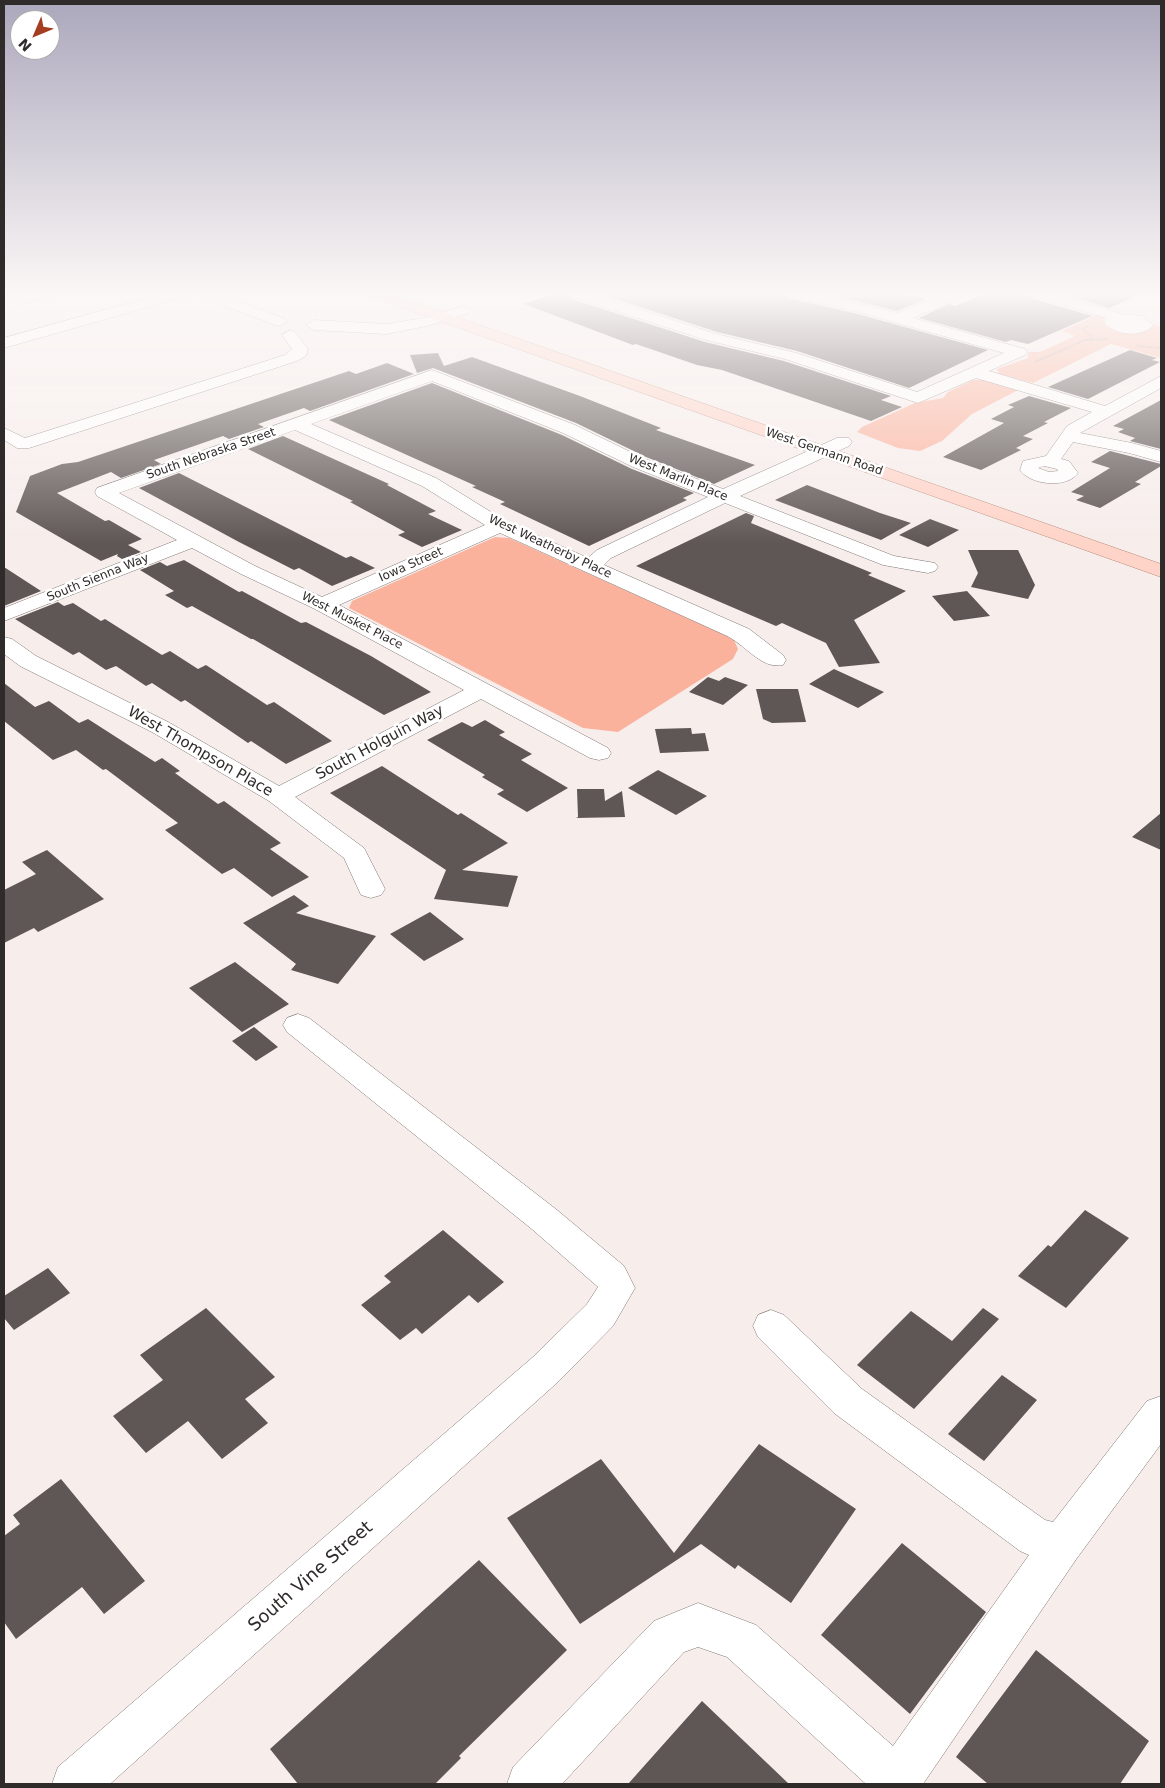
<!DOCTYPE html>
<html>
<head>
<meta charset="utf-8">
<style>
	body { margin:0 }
	#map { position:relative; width:1165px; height:1788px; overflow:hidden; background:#f7eeec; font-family:"DejaVu Sans",sans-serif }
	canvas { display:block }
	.frame { position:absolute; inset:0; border:5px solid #2f2b2a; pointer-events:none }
	.north { position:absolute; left:10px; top:10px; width:50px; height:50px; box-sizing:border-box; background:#fff; border:1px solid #acaaaa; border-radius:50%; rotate:225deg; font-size:14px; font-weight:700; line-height:20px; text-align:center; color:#2f2b2a }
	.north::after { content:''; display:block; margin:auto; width:18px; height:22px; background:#a53d20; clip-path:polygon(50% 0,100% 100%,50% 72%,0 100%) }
</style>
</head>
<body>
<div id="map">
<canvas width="1165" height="1788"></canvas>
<div class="frame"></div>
<div class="north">N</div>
</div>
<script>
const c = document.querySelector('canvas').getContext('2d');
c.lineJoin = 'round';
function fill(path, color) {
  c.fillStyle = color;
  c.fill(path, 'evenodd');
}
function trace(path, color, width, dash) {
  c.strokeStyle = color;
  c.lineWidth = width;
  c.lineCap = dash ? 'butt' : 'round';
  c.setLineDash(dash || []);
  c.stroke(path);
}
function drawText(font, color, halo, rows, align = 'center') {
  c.font = font + ' "DejaVu Sans",sans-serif';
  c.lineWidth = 5;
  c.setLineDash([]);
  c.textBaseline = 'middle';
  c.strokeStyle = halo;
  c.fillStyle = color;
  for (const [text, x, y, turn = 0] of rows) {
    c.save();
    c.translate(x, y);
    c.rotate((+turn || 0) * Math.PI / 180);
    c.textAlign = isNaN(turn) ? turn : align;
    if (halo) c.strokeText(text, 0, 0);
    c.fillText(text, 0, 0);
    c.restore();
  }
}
fill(new Path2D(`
	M1099 314 1104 317 1105 325C1115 331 1145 336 1153 325L1161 326V358L1111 344 1033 383 999 374 997 369 1028 358V352H1040L1075 336 1062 331Z
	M973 380H986L1018 390 972 414 942 441 920 451 898 448 857 432 862 427 915 403 943 398 948 392Z
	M495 537 509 538 725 635 734 640 738 649 733 659 618 732 583 728 349 608 352 601Z`), '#fbb29d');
fill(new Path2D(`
	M557 293H569L572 299 705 342 784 361 891 396 881 400 902 407 871 421 722 370 697 365 636 344 633 345 524 304Z
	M597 293H785L789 298 858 314 988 350 909 388 797 351 717 332Z
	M823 293H903L926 299 897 311Z
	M986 293H1028L1031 298 1092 316 1028 344 1011 340 1006 342 919 318 949 304 955 306Z
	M1060 293H1142L1109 308Z
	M1130 350 1157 358 1152 360 1160 362 1088 399 1048 387Z
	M438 353 444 366 472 357 580 396 661 428 656 430 755 465 714 484 646 457 576 423 433 368 417 373 410 355Z
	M387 363 414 374 310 411 304 408 258 424 264 427 229 439 223 436 154 460 161 464 121 478 111 472 57 493 105 521 109 520 142 539 128 545 141 552 122 559 117 556 118 554 101 561 16 512 30 476 62 464 78 462 349 371 356 374Z
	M432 383 562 435 632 469 694 493 683 498 687 500 589 546 500 504 505 502 472 487 476 486 329 420Z
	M1029 396 1071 408 1044 422 1048 423 1023 436 1033 439 1016 448 1021 450 981 470 943 457 1004 423 991 419 1014 407 1008 405Z
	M1161 400V449L1130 441 1135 438 1118 432 1124 429 1113 426Z
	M283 436 389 484 387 485 436 511 428 514 462 530 422 547 398 535 405 532 350 502 353 501 248 449Z
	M1110 451 1161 464V466L1135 482 1141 484 1100 508 1076 500 1084 496 1071 492 1110 468 1091 462Z
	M179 473 346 558 351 556 375 568 332 586 299 568 294 570 239 542 139 488Z
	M807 485 880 513 911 523 881 540 775 500Z
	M746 513 754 516 751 523 872 573 868 575 906 591 854 620 880 663 839 667 826 643 782 623 776 626 636 566Z
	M930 519 959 530 928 547 899 535Z
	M968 550H1018L1035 585 1028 599 971 587 978 573Z
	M184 560 239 592 242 591 301 623 306 622 371 656 431 692 384 715 253 639H251L192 606 187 608 165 595 174 591 140 570 160 562 167 566Z
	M4 567 41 591 4 606Z
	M967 591 990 616 954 621 932 596Z
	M58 602 64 606 73 603 101 621 105 619 162 655 170 651 198 669 206 665 267 705 274 702 332 741 286 764 251 741 248 743 185 700 181 702 152 683 146 686 116 666 106 670 79 652 73 655 15 619Z
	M834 669 884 692 858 708 809 684Z
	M708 677 719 681 725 677 748 685 723 705 689 692Z
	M4 683 35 707 49 701 79 723 88 719 155 762 162 758 180 771 175 773 218 804 224 801 281 843 270 849 309 877 272 897 234 868 222 874 165 830 178 823 106 769 103 770 76 750 53 760 4 721Z
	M756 689H798L806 722 772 723 763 719Z
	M485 720 505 732 499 735 532 754 521 760 568 788 527 812 497 794 504 790 482 777 485 775 427 740 462 722 472 727Z
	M691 728 692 734 705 733 709 751 660 753 655 729Z
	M382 766 458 815 461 813 508 843 462 870 518 876 508 907 434 899 446 870 330 793Z
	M658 770 707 796 676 815 628 788Z
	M577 789H604L605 801 622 791 625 817 576 818 578 817Z
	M1161 813V850L1132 837Z
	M47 850 104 899 38 932 34 928 4 943V890L36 874 22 862Z
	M294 895 309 906 296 913 376 936 338 984 291 970 296 964 243 923Z
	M430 912 464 939 424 961 390 934Z
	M235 962 289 1004 242 1032 189 988Z
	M254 1027 278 1047 256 1061 232 1041Z
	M1085 1210 1129 1238 1066 1308 1018 1276 1048 1245 1051 1247Z
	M443 1230 504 1282 478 1303 469 1295 422 1334 416 1328 400 1340 361 1305 391 1282 384 1276Z
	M48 1268 70 1293 14 1330 4 1318V1296Z
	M206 1308 275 1377 245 1399 268 1423 222 1459 188 1421 146 1453 113 1416 163 1380 140 1355Z
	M983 1308 999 1319 914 1409 857 1365 911 1311 952 1341Z
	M1002 1375 1037 1400 984 1461 948 1434Z
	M759 1444 856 1509 791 1603 738 1565 735 1569 701 1544 580 1624 507 1518 601 1459 674 1553Z
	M61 1479 145 1581 104 1614 82 1587 16 1639 4 1622V1536L20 1524 13 1515Z
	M902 1543 986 1612 910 1714 821 1635Z
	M479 1560 567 1650 459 1756 461 1758 435 1784H298L270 1749Z
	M1036 1650 1149 1741 1120 1784H988L956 1757Z
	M702 1701 789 1784H628Z`), '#5f5755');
const minor = new Path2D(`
	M29 293H54L52 296 16 305 9 301 11 298Z
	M165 293H189L187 296 4 348V338Z
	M197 293H218L285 319 287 322 280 326 275 325 199 296Z
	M590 293 716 334 796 353 917 392 1004 353 858 312 789 296 787 293H814L897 313 946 293H966L964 296 913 318 1025 349 1027 352 1025 355 989 371 1105 406 1161 376V388L1080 433 1132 443 1161 451V462L1129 453 1073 442 1061 459 1069 461 1078 473C1067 489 1030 485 1020 470L1023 461 1046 456 1067 426 1092 412 976 378 918 403 785 359 706 340 573 297 571 294ZM1044 466 1057 469 1058 471 1049 472 1038 468Z
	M1030 293H1053L1122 314 1142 316 1153 325C1142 339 1113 335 1104 322L1107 318 1032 296Z
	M463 306 470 310 468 313 427 326 386 334 314 330 306 325 314 320 386 324 424 318Z
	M290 330 295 332 308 349 306 356 297 361 29 448H17L4 440V428L25 438 285 355 292 349 282 335Z
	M432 370 575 425 645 459 723 489 837 438H849L852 442 849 446 740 496 894 556 935 563 938 567 935 571 928 573 883 565 725 503 611 558 604 565 749 629 783 655 786 660 783 665C761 670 744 643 725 635 650 601 575 567 500 533L339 605 608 748 611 753 608 758 599 760 590 758 481 699 295 797 364 848 385 889 381 895 371 898 361 895 344 858 269 801 152 732 20 666 4 654V637L12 639 36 656 168 722 279 786 464 690 315 609 241 574 192 548 4 621V608L177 540 97 496 95 492 97 488ZM432 381 563 433 633 467 708 497 597 550 588 558 507 522 436 478 311 424ZM295 430 422 486 485 525 322 597 255 566 119 493Z
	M298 1014 309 1018 557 1210 624 1266 635 1288 613 1326 559 1381 110 1784H52L58 1767 533 1357 587 1304 598 1287 533 1230 287 1032 283 1025 287 1018Z
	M771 1310 784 1315 862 1389 1045 1520 1053 1522 1147 1401 1161 1396V1444L1077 1558 923 1784H866L727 1657 698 1647 684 1652 562 1784H507L513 1767 654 1621 698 1603 756 1625 893 1746 1029 1555 1020 1551 834 1413 758 1337 753 1326 758 1315Z`);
const major = new Path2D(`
	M367 293H388L1161 564V577L369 296Z`);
trace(minor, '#7e7674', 1);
trace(major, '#b68679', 1);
trace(new Path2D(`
	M1089 326 1082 329 1091 336V339
	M1137 346 1161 348
	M1035 362 1085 340 1107 339`), '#9c9593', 2, [1, 1]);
fill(minor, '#fff');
fill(major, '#ffd4c8');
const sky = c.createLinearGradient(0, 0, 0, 544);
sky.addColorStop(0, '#aca8bd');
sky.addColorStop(0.54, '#fbf7f6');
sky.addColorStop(1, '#fbf7f600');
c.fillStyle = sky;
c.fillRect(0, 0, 1165, 544);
drawText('12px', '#2f2b2a', '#fff', [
	["West Germann Road",824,452,19],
	["South Nebraska Street",211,454,-19],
	["West Marlin Place",678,478,22],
	["West Weatherby Place",550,547,25],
	["Iowa Street",411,565,-24],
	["South Sienna Way",98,578,-22],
	["West Musket Place",352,621,27]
]);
drawText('15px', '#2f2b2a', '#fff', [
	["South Holguin Way",380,743,-28],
	["West Thompson Place",200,752,30]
]);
drawText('18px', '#2f2b2a', '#fff', [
	["South Vine Street",311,1577,-41]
]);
</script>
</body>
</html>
